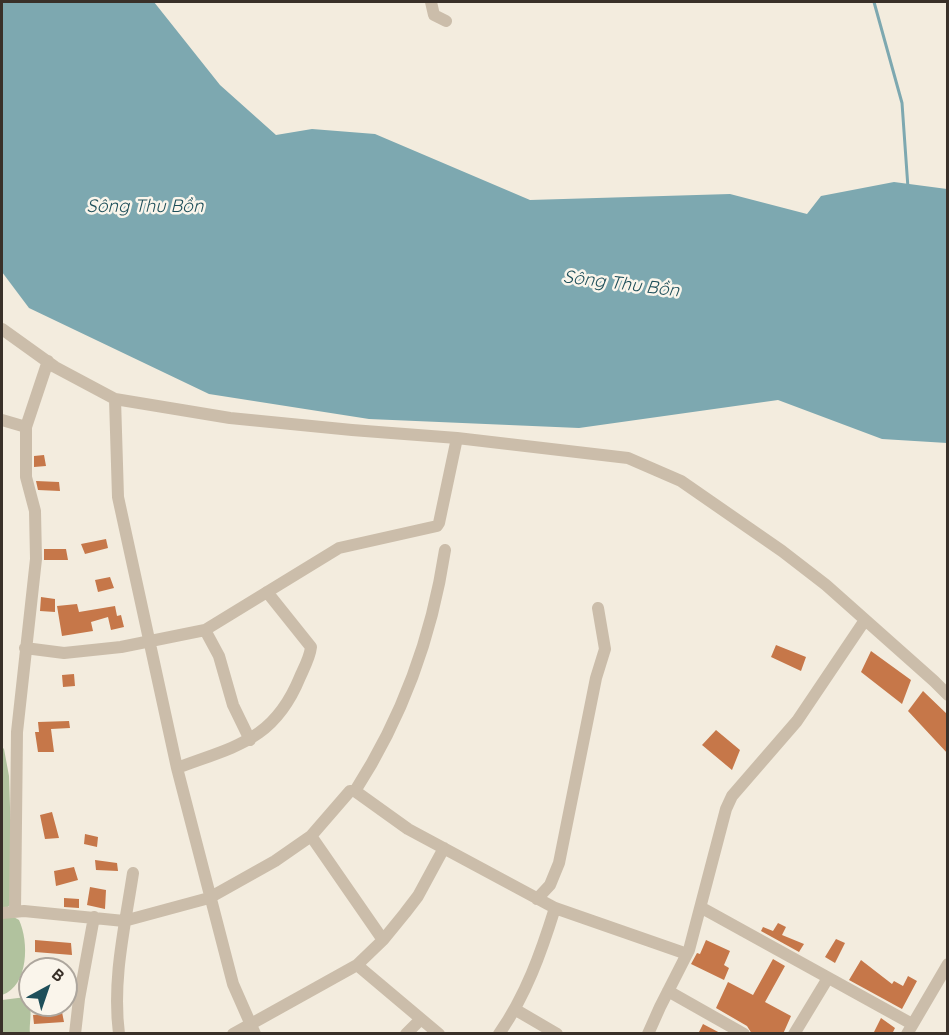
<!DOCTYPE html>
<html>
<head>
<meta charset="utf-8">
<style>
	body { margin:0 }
	#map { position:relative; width:949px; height:1035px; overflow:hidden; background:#f3ecde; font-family:Quicksand,sans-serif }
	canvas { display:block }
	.frame { position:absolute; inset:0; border:3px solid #393029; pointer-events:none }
	.north { position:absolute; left:18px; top:957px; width:60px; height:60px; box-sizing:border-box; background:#faf5eb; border:2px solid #ada69d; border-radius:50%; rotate:40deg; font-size:16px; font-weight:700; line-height:24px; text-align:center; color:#393029 }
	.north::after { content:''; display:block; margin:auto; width:21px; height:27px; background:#1e4f5a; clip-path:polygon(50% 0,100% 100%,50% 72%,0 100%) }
</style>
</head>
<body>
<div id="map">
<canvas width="949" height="1035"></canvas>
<div class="frame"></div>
<div class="north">B</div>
</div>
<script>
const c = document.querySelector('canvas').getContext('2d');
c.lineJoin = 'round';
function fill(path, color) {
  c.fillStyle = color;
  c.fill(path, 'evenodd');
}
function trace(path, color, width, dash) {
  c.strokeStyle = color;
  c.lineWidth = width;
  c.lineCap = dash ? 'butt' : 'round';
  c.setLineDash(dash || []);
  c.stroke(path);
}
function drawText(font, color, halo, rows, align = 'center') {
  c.font = font + ' Quicksand,sans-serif';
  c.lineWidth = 5;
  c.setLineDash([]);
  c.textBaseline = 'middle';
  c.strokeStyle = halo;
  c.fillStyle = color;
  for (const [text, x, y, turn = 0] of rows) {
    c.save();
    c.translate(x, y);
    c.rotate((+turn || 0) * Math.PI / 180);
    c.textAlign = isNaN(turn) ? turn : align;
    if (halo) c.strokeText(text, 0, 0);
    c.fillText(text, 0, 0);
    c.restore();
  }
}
fill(new Path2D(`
	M2 747 4 749 9 776 13 901 8 907 2 909Z
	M2 916H12L19 920C29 941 29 986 2 995Z
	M26 997C34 1006 29 1022 30 1033H2V1000Z`), '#b1c29e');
fill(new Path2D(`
	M2 2H154L220 85 276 135 312 129 375 134 530 200 730 194 807 214 821 196 894 182 947 189V443L882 439 778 400 579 428 369 419 209 394 29 308 2 272Z`), '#7da8b0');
trace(new Path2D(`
	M874 2 902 103 908 188`), '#7da8b0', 3);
fill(new Path2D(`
	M44 455 46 466 34 467V456Z
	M36 481 59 482 60 491 38 490Z
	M106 539 108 548 85 554 81 544Z
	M44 549H66L68 560H44Z
	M110 577 114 588 98 592 95 580Z
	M41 597 55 599V612L40 611Z
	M77 604 79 612 115 606 117 616 121 615 124 627 111 630 108 617 91 622 93 631 62 636 57 606Z
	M776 645 806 657 801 671 771 657Z
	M871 651 911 680 902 704 861 672Z
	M74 674 75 686 63 687 62 675Z
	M923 691 948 715V754L908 711Z
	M69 721 70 728 51 729 54 752H38L35 732H39L38 722Z
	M716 730 740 750 732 770 702 745Z
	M52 812 59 838 45 839 40 815Z
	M85 834 98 837 97 847 84 844Z
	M95 860 117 863 118 871 96 870Z
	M74 867 78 880 56 886 54 871Z
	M90 887 106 890 105 909 87 905Z
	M64 898 79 899V908L64 907Z
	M778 923 786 927 782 935 804 944 799 952 761 931 763 927 773 931Z
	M836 939 845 943 835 963 825 957Z
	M35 940 71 943 72 955 35 952Z
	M706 940 730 951 724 965 729 968 724 980 691 964 697 953 700 954Z
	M773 959 785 966 765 1002 791 1016 783 1034H752L747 1026 716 1008 728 982 753 995Z
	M861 960 892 984 894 981 903 986 908 976 917 981 902 1009 849 980Z
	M62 1012 64 1022 34 1024 33 1015Z
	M881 1018 895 1028 892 1034H873Z
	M703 1024 722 1034H698Z`), '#c67749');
trace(new Path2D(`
	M431 2 434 15 446 21
	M2 329 55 367 115 399 230 418 352 430 457 438 628 458 681 481 782 551 826 585 934 681 948 695
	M115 399 118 497 177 768 233 984 255 1034
	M2 420 26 427
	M205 630 219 656 233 705 250 740
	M25 648 64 653 121 647 205 630 339 548 437 526 439 523 457 438
	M177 768C235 746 274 741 300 677 304 668 310 657 311 647L267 592
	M355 791C402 718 432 636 445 550
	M311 836 383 940
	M537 899 550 885 559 863 596 678 605 649 598 608
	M702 908 912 1024
	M15 912 17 732 36 559 35 511 26 477V427L48 361
	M2 913 24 911 124 921 209 898 275 861 311 836 350 791H355L408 829 555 908 687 954
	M357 965 439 1034
	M668 991 744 1034
	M516 1010 557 1034
	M75 1034 79 999 94 917
	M119 1034C112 979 125 926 133 873
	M233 1034 357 965 383 940 405 913 418 896 444 848
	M406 1034 421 1019
	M499 1034C526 995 541 953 555 908
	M648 1034 660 1007 689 950 726 809 732 796 797 721 865 620
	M794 1034 828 978
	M907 1034 948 964`), '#cbbdaa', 12);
drawText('italic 18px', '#1e4f5a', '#faf5eb', [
	["Sông Thu Bồn",145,207],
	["Sông Thu Bồn",621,284,7]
]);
</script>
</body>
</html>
